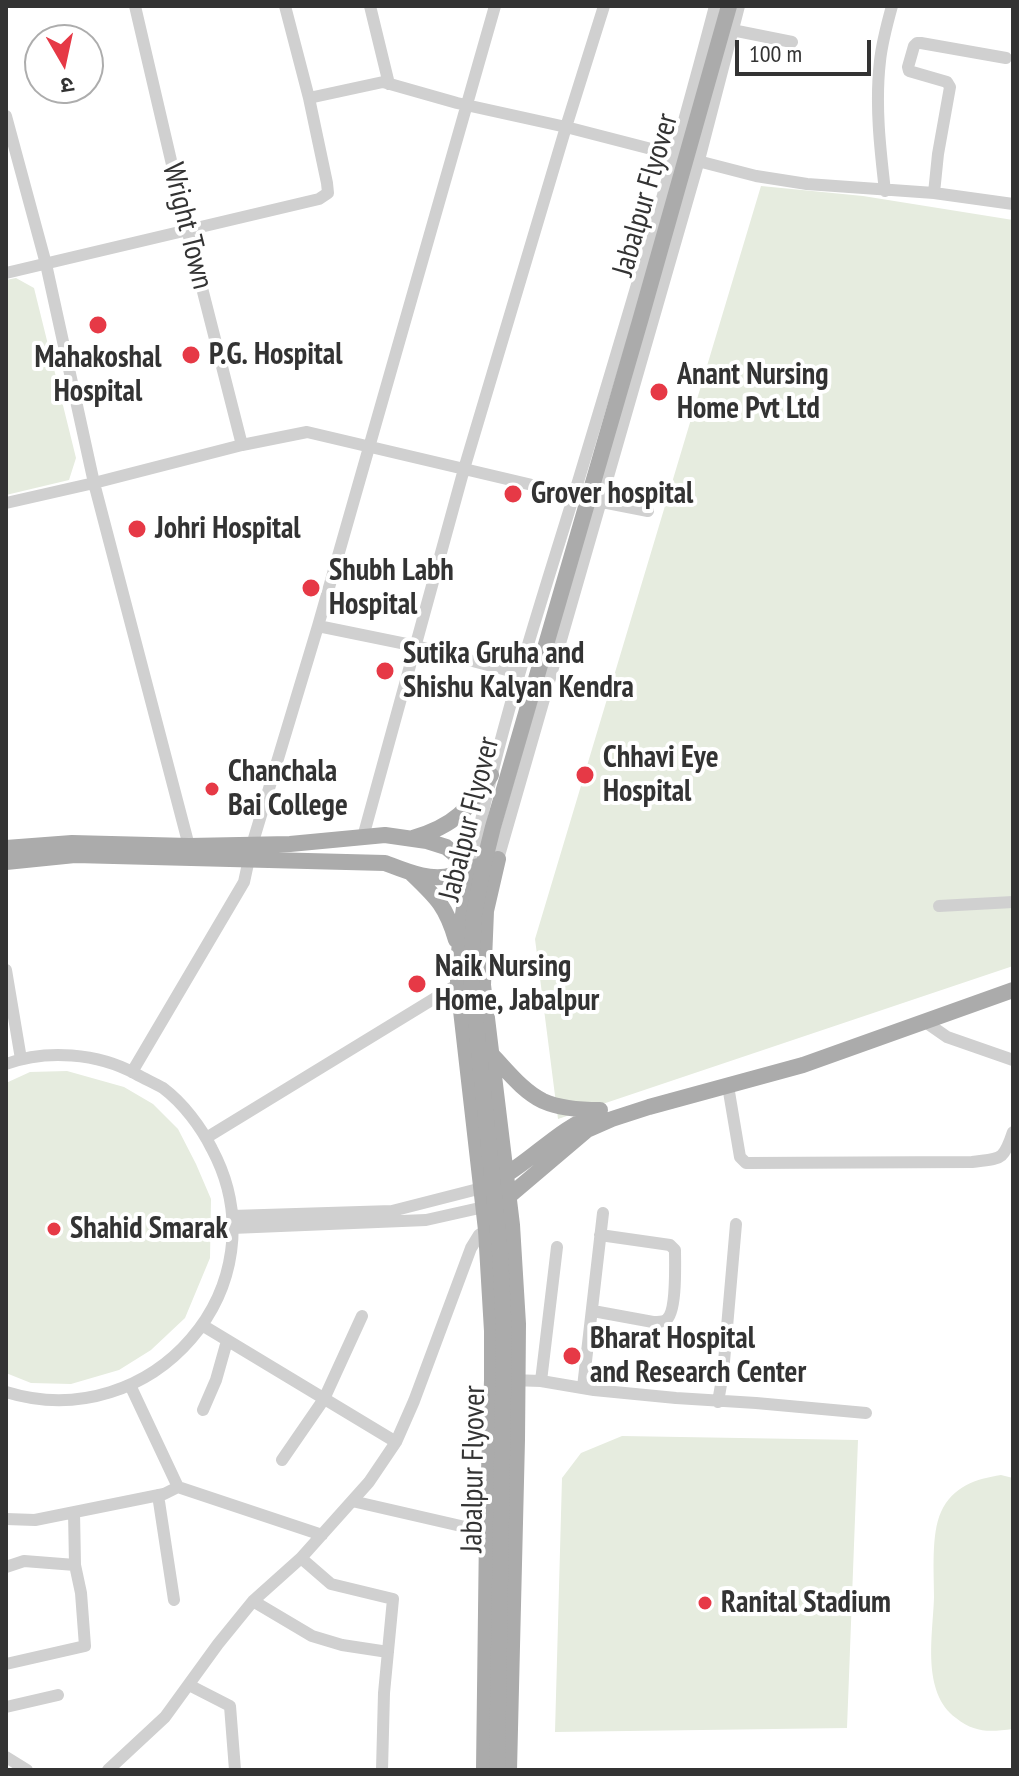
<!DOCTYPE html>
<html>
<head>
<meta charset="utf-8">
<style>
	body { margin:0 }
	#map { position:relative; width:1019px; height:1776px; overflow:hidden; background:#fff; font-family:"PT Sans Narrow","Noto Sans Devanagari",sans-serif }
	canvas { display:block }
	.frame { position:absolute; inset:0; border:8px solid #333; pointer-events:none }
	.north { position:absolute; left:24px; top:24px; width:80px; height:80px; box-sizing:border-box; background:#fff; border:2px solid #adadad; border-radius:50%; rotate:171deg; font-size:22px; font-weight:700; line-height:32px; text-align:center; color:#333 }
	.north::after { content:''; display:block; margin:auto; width:28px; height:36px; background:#e63946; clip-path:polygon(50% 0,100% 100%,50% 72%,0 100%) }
	.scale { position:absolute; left:735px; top:40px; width:136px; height:36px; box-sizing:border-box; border:4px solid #333; border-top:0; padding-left:10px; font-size:24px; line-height:28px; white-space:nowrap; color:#333; -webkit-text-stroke:6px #fff; paint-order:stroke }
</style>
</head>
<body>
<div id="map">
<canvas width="1019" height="1776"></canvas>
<div class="frame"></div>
<div class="north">उ</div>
<div class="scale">100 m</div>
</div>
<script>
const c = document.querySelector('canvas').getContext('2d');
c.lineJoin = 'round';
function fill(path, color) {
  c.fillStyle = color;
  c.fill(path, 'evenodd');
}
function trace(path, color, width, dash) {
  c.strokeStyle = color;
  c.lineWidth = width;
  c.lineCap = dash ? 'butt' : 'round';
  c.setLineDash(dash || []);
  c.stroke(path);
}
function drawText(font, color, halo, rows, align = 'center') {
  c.font = font + ' "PT Sans Narrow",sans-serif';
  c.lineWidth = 8;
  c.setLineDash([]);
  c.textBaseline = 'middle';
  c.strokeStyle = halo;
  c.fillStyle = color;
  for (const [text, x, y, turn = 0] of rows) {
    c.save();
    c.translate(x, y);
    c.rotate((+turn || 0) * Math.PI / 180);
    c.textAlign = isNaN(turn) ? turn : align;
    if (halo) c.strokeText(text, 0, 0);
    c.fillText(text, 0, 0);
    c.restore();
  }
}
fill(new Path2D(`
	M761 186 863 196 1013 220V966L558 1119 535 939Z
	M16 278 34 288 76 458 69 480 6 495V280Z
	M67 1071 124 1087 153 1104 178 1129 196 1164 211 1199 210 1258 185 1318 151 1350 119 1370 71 1384 31 1383 6 1373V1083L30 1072Z
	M622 1436 858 1440 847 1728 555 1732 562 1478 581 1453Z
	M1001 1475 1013 1478V1729C989 1732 975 1733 956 1718 921 1692 933 1635 934 1597 934 1572 931 1534 941 1512 953 1486 976 1479 1001 1475Z`), '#e6ecdf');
trace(new Path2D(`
	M135 6 187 229 242 445
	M370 6 389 84
	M732 30 792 42
	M309 98 383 82 457 103 566 127 756 176 807 184 934 193 1013 204
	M6 116 46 264 94 483 189 846V854
	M885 191C880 148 875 104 880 61 882 42 887 24 892 6
	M934 193 938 154 950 87 947 82 909 71 908 67 914 46 917 43H921L1006 58
	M6 273 319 199 328 193 327 183 309 98 285 6
	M597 501 648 511
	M6 503 94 483 242 445 307 432 579 496
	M318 626 416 646 518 673
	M363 837 464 469 566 127 604 6
	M252 845 318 626 495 6
	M498 859 699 160 739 6
	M471 869C495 742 536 619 574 495 623 333 672 170 715 6
	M939 906 1013 902
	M6 970 21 1059
	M924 1021 947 1037 1013 1060
	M6 1064C46 1049 98 1053 136 1074 145 1079 154 1083 163 1088 183 1103 201 1127 212 1149 285 1286 152 1437 6 1392
	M132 1072 244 882 249 859
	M728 1086 740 1157 746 1163 972 1162C1001 1158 1003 1162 1013 1132
	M206 1138 458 984
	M232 1216 392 1211 482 1188
	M232 1228 426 1220 484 1207
	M593 1311 653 1322C656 1322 663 1322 666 1320 677 1313 675 1263 675 1250L670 1245 600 1235
	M202 1325 396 1442
	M511 1380 541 1381 594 1390 676 1398 756 1403 866 1413
	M541 1381 557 1247
	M130 1385 178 1487 322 1535
	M583 1387 603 1213
	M718 1402 723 1373 736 1224
	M203 1410 216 1380 227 1341
	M282 1460 324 1399 362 1316
	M158 1495 174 1600
	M352 1501 487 1532
	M6 1519 35 1520 164 1494 178 1487
	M301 1558 331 1584 393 1599 384 1693 382 1770
	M6 1567 24 1561 75 1565
	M253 1601 312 1636 342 1645 388 1652
	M6 1664 85 1646 81 1593 75 1565 74 1512
	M189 1685 230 1706 235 1770
	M6 1707 58 1695
	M6 1757 27 1770
	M108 1770 165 1717 218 1644 253 1601 301 1558 369 1482 396 1442 414 1401 471 1248 479 1235 489 1229`), '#d0d0d0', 12);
trace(new Path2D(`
	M413 838C456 825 467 810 491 775
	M6 848 72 843 189 846 290 844 385 835 427 841 446 847 462 860 475 875
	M498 859 486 911 483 985 512 1225 518 1324 517 1440 509 1770
	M6 862 75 855 385 863C406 871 430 882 453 875 462 873 470 869 478 866
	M471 869C463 907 458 944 458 984L486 1230 492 1331V1380L487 1532 484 1770
	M412 874C437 898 446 906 456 940
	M490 1053C506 1069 522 1091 543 1101 561 1109 582 1110 600 1110
	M497 1180C532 1161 560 1127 598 1114
	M502 1199 508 1197 587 1130 612 1119 649 1107 803 1065 1013 990`), '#ababab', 16);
trace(new Path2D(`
	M497 1770 504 1334 500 1252 471 976 474 914 482 871 493 827 640 321 729 6`), '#ababab', 16);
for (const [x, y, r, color] of [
	[98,325,10,"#e63946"],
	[191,355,10,"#e63946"],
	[659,392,10,"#e63946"],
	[513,494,10,"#e63946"],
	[137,529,10,"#e63946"],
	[311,588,10,"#e63946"],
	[385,671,10,"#e63946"],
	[585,775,10,"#e63946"],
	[212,789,8,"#e63946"],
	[417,984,10,"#e63946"],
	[54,1229,8,"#e63946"],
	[572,1356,10,"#e63946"],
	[705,1603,8,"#e63946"]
]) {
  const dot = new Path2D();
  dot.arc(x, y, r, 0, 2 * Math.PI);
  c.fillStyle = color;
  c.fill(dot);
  trace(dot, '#fff', 3);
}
drawText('30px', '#333', '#fff', [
	["Jabalpur Flyover",646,195,-74],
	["Wright Town",187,226,76],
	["Jabalpur Flyover",470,819,-76],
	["Jabalpur Flyover",474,1469,-89]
]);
drawText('bold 30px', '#333', '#fff', [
	["P.G. Hospital",209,355],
	["Mahakoshal",98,358,"center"],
	["Hospital",98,392,"center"],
	["Anant Nursing",677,375],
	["Home Pvt Ltd",677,409],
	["Grover hospital",531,494],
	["Johri Hospital",155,529],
	["Shubh Labh",329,571],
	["Hospital",329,605],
	["Sutika Gruha and",403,654],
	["Shishu Kalyan Kendra",403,688],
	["Chhavi Eye",603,758],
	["Hospital",603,792],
	["Chanchala",228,772],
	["Bai College",228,806],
	["Naik Nursing",435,967],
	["Home, Jabalpur",435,1001],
	["Shahid Smarak",70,1229],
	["Bharat Hospital",590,1339],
	["and Research Center",590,1373],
	["Ranital Stadium",721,1603]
], 'left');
</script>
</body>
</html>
